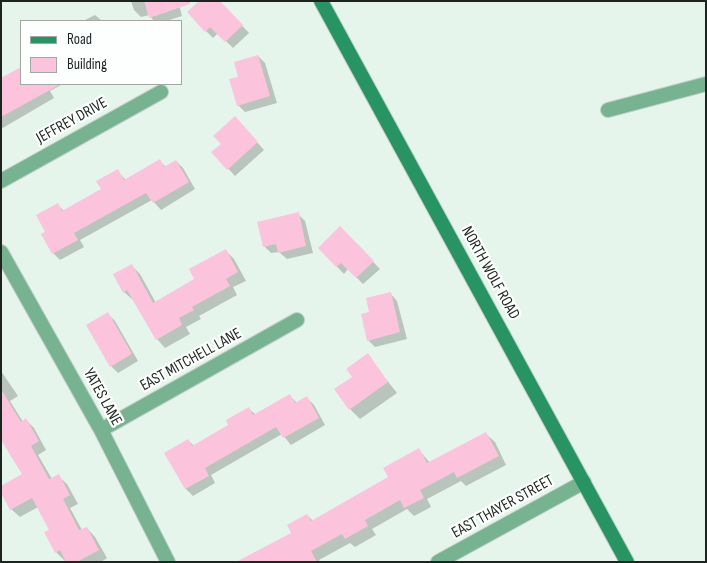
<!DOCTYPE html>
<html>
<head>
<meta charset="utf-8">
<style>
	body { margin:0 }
	#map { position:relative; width:707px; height:563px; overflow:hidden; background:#e6f5ec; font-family:"Sofia Sans Condensed",sans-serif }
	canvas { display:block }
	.frame { position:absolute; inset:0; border:2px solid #1d231f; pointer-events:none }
	.legend { position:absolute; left:20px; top:20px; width:162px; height:65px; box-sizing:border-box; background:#fcfffd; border:1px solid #a3a7a4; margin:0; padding:6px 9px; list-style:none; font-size:15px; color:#1d231f }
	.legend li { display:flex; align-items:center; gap:10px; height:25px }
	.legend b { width:25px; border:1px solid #a3a7a4 }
</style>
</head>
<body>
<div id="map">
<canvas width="707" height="563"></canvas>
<div class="frame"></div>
<ul class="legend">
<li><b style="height:6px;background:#299463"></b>Road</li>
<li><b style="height:14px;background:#fbc3dc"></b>Building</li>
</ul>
</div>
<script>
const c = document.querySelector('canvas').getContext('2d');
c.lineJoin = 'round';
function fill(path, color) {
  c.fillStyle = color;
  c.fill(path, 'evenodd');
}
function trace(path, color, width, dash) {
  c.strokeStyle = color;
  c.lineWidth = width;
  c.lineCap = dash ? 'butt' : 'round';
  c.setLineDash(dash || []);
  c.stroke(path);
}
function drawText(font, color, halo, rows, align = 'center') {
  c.font = font + ' "Sofia Sans Condensed",sans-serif';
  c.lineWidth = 4.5;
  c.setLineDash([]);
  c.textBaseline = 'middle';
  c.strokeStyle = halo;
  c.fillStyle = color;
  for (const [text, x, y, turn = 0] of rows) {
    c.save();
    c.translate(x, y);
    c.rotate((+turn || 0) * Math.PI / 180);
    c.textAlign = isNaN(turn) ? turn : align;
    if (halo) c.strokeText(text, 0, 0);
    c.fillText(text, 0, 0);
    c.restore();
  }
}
fill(new Path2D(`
	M131 1H178L182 16 166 21H154L149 15 141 17 134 10Z
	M219 1 249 33 233 48 218 33 213 38 206 31Z
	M95 15 102 21H83Z
	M258 56 265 63 277 103 245 112 238 105Z
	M21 69V84H63L50 91 54 98 1 129V80Z
	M242 125 264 150 235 176 213 152Z
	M159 161 166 167 176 161 183 168 195 189 161 210 152 200 80 240 84 247 60 260 53 253 46 233 58 205 64 211 103 190 117 171 126 180Z
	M298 214 305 221 313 253 287 259 279 252 271 253 264 246Z
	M340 228 380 269 363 284 348 269 344 274 319 248Z
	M225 250 234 259 246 281 233 287 237 295 199 316 201 319 186 327 190 334 165 348 157 339 133 300 124 292 132 266 140 274 156 303 196 279Z
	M390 293 397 301 407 339 375 347 368 340 371 313Z
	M108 314 115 321 138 361 118 373 111 366Z
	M367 355 397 393 360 419 350 409 353 377Z
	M1 371 18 396 10 401 23 422 26 420 34 428 46 450 38 455 52 479 58 476 67 484 78 504 70 508 82 530 87 528 95 537 107 558 101 562 65 561 56 552 46 533 51 530 38 507 20 517 11 509 23 475 1 436Z
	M290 396 297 403 307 398 314 405 325 425 291 445 282 434 211 475 215 483 193 496 186 489 166 453 188 440 194 446 230 425 248 408 256 415Z
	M486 434 495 442 506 465 466 486 461 481 427 499 431 507 414 516 407 509 372 529 376 535 355 547 350 543 319 560 320 562H239L293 533 307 515 313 521 390 478 419 450 430 463Z`), '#0003');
fill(new Path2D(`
	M144 1H190V4L149 18Z
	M199 1H220L243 25 225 42 210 27 205 32 187 12Z
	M258 55 270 96 237 106 229 79 238 77 234 62Z
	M21 67V84H61L1 117V78Z
	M235 116 258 142 227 170 211 152 221 144 213 136Z
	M160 159 164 167 176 160 189 182 153 203 146 193 74 233 78 240 52 254 41 234 45 232 36 215 58 203 62 211 101 189 96 181 118 169 124 180Z
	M299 212 306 246 278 253 276 244 263 247 257 222Z
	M340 226 374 261 356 278 341 263 336 267 318 248Z
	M226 249 238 272 226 279 230 286 192 307 194 310 179 318 182 325 156 340 127 290 123 293 113 274 132 264 153 303 194 279 189 269Z
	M391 292 400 332 367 341 361 314 369 312 366 298Z
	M108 312 132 354 110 367 86 325Z
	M368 353 388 382 349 410 334 389 352 377 346 369Z
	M1 389 21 422 26 418 39 441 31 446 49 479 59 474 70 495 63 499 79 530 87 527 99 550 77 562H66L60 550 55 553 44 532 49 530 32 498 10 510 1 493V486L22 474 1 440Z
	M290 394 295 403 307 396 319 418 283 438 276 427 205 468 209 476 185 489 164 453 188 439 192 446 228 425 226 420 249 407 253 415Z
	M486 432 499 456 457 478 454 472 420 490 424 498 404 508 400 500 365 520 368 526 345 539 342 534 311 551 317 562H236L291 533 287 525 307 514 311 521 388 477 383 468 419 448 427 463Z`), '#fbc3dc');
const minor = new Path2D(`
	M608 110 706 84
	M1 181 161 92
	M1 252 101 430 168 562
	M101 430 297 320
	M438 562 584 482`);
const secondary = new Path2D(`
	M321 1 627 562`);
trace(minor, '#c2cfc7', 16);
trace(secondary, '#c2cfc7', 16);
trace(minor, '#77b391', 14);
trace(secondary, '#299463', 14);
drawText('16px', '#1d231f', '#fcfffd', [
	["JEFFREY DRIVE",72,121,-29],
	["NORTH WOLF ROAD",490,273,61],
	["EAST MITCHELL LANE",191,360,-29],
	["YATES LANE",102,397,61],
	["EAST THAYER STREET",503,507,-29]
]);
</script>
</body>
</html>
